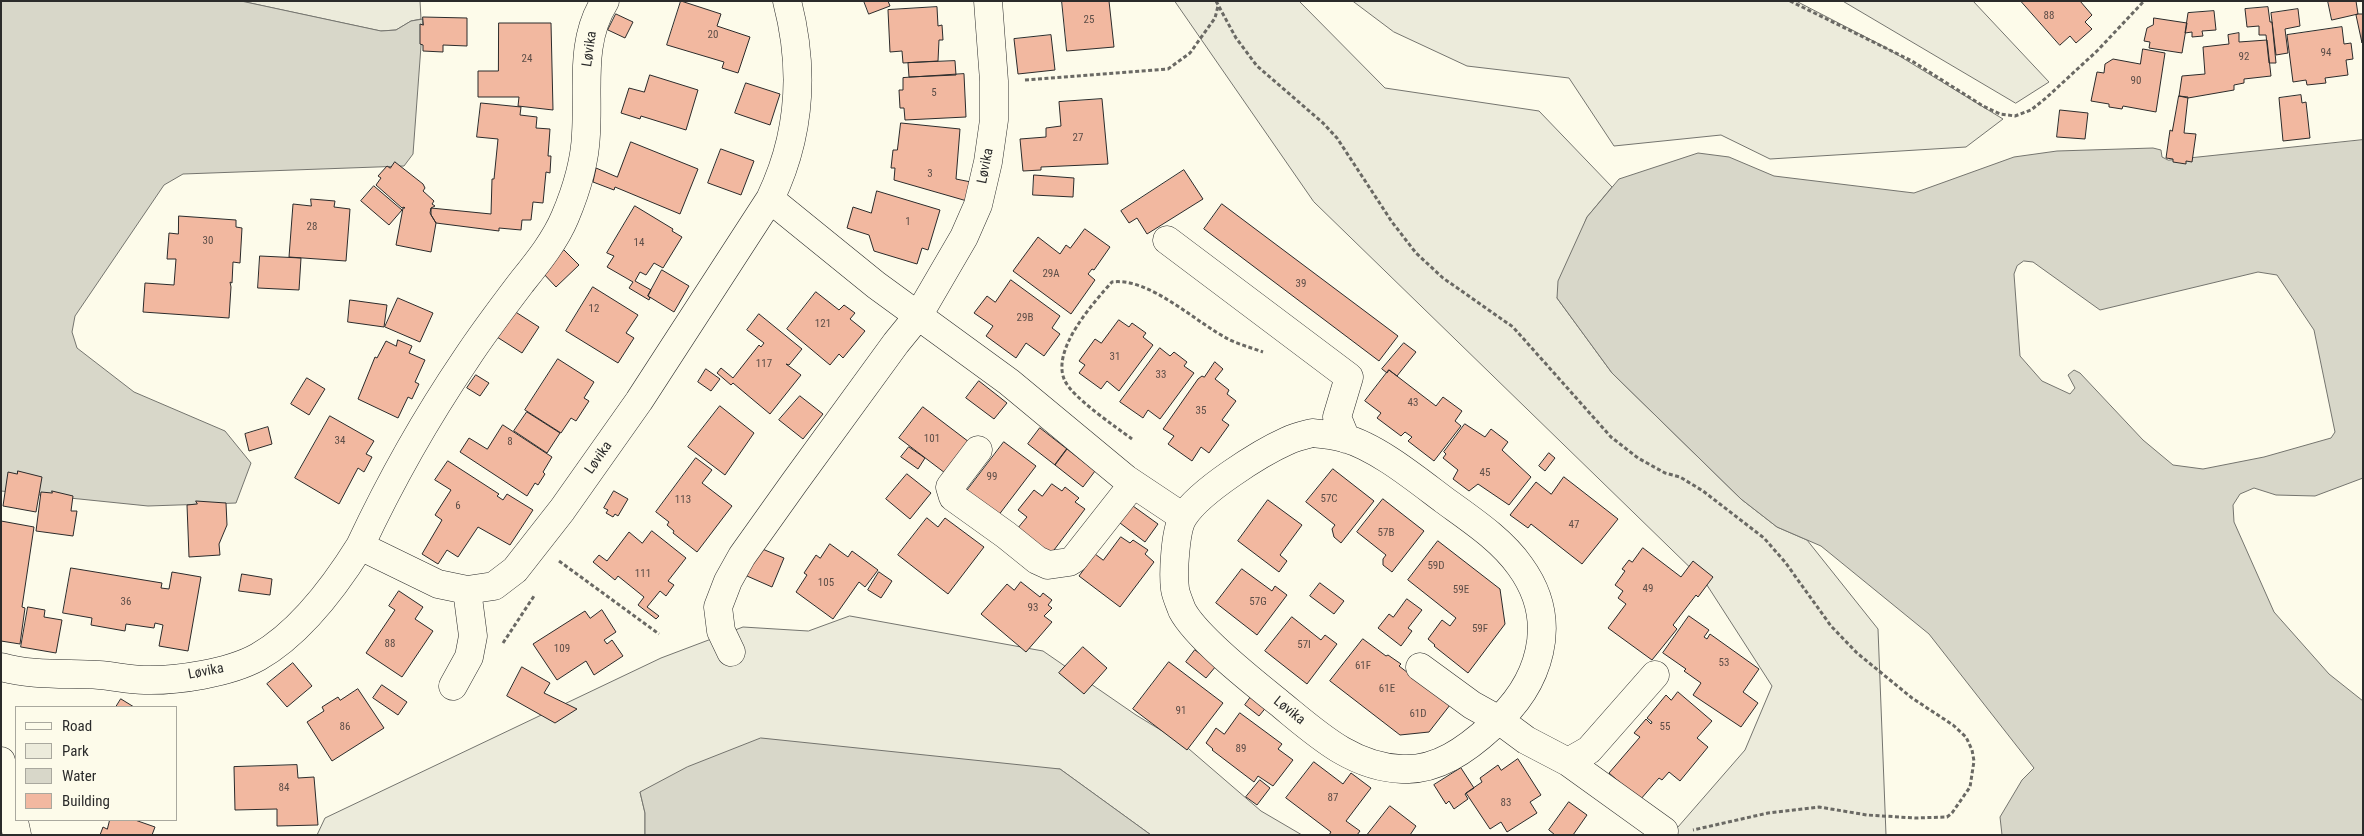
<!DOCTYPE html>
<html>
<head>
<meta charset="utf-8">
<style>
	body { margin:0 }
	#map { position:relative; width:2364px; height:836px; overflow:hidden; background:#fdfbea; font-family:"Roboto Condensed",sans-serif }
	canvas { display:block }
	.frame { position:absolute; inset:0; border:2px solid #2b2b2b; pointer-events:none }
	.legend { position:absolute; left:15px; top:706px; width:162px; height:115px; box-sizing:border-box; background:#fdfbea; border:1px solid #a9a89e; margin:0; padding:6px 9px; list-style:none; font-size:15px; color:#2b2b2b }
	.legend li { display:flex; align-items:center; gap:10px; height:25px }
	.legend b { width:25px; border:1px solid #a9a89e }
</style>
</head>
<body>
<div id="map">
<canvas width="2364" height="836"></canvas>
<div class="frame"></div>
<ul class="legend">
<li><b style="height:6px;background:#fdfbea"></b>Road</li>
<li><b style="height:14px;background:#ecebdb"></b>Park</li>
<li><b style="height:14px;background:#d8d7c9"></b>Water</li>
<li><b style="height:14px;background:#f2b8a0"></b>Building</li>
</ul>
</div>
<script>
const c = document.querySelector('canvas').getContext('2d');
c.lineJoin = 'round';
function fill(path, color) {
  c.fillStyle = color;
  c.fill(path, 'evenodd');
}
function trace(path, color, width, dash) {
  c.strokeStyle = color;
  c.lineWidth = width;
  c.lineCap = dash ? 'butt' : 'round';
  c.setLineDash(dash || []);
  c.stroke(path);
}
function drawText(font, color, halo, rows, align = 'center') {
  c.font = font + ' "Roboto Condensed",sans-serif';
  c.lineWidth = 4;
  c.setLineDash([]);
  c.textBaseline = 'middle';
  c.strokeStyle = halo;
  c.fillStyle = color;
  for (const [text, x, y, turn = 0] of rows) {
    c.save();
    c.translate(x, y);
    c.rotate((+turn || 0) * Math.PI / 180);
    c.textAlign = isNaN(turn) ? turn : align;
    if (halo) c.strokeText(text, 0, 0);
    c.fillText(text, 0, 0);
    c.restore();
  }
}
const green = new Path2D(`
	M241 1H420L421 19 411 21 396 30 381 31Z
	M1175 1H1299L1385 88 1539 111 1612 187 1587 217 1557 298 1612 373 1741 499 1777 527 1807 540 1878 629 1886 835H1671L1745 750 1772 686 1705 582 1314 202Z
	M1353 1H1796L1883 46 2003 119 1966 147 1770 159 1721 135 1614 146 1569 78 1467 66 1394 32Z
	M1843 1H1973L2049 82 2016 103Z
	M850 616 1043 651 1136 715 1182 743 1261 811 1302 835H1151L1060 769 640 792 645 813V835H317L325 818 661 658 743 627 808 631Z`);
fill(green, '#ecebdb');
trace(green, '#74746e', 1);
const water = new Path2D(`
	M1 1H241L381 31 396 30 411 21 423 19 413 154 404 166 183 174 164 185 75 316 72 332 77 348 134 392 225 431 251 463 236 503 148 506 1 491Z
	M2363 140V478L2315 496 2276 495 2254 488 2240 494 2233 505 2234 522 2274 612 2329 674 2363 701V835H2002L2000 817 2022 780 2034 768 1929 634 1821 546 1777 527 1741 499 1612 373 1557 298 1558 281 1587 217 1619 179 1698 153 1729 157 1774 176 1914 193 2014 157 2057 151 2153 148 2161 150 2162 157 2168 160ZM2024 261 2033 262 2100 310 2258 272 2277 275 2314 330 2335 432 2331 438 2264 457 2203 469 2173 465 2143 440 2080 373 2074 370 2068 375 2075 388 2070 394 2042 381 2020 356 2014 274 2017 266Z
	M761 738 1060 769 1151 835H645V813L640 792 687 767Z`);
fill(water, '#d8d7c9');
trace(water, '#74746e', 1);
const building = new Path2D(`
	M681 1 721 14 717 26 750 37 738 73 722 68 724 62 667 45Z
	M864 1H888L890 6 869 14Z
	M1062 1H1109L1114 47 1067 51Z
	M2021 1H2080L2092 15 2085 22 2092 29 2076 43 2070 36 2060 45Z
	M2328 1H2356L2358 14 2332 20Z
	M937 7 938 26 942 25 943 40H939L938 61 903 63 902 51 890 52 888 10Z
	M2268 7 2270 22H2272L2276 63H2269L2266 35H2259V26L2247 27 2245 9Z
	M2298 9 2300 26 2285 29 2288 53 2276 55 2271 13Z
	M2214 11 2216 30 2202 31 2203 36 2192 37V32L2185 33 2188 13Z
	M616 14 633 22 625 38 608 30Z
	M2358 14H2363L2362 43 2356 15Z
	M423 17 467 18V46L443 45V52L423 51V45L420 44V24L423 25Z
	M2154 18 2187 23 2182 53 2149 48 2150 42 2144 41 2147 28 2153 25Z
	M499 23H551L553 110 518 106 519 97H478V71H498Z
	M2342 27 2344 44 2351 43 2353 59 2346 60 2348 75 2325 78 2326 83 2307 85 2306 80 2293 82 2287 35Z
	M2239 33V42L2267 40 2271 76 2244 79V83L2234 85V90L2188 98 2179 96 2182 76 2205 74 2203 47 2229 44 2228 35Z
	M1051 35 1055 70 1018 74 1014 39Z
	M2143 49 2165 53 2156 112 2123 106 2122 109 2109 107V104L2091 101 2097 72 2104 73 2105 64 2113 59 2140 64Z
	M955 61 956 75 909 77 908 63Z
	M964 74 966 117 905 120 904 108H900L899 90H903V78Z
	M650 75 698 90 686 130 641 116 640 119 621 113 629 88 644 92Z
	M746 83 780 94 770 125 735 113Z
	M2301 95 2302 103 2306 102 2310 138 2283 141 2279 98Z
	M2179 96 2188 97 2184 133 2196 134 2192 162 2186 161V164L2173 162V159L2166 158 2170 130 2172 131Z
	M1102 99 1108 164 1041 167V170L1023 171 1020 139 1046 137V128L1061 126 1059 102Z
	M481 103 521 107 520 115 537 117 536 128 550 129 548 156H551L550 173 546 172 543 203 533 202 531 220H522L521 230 499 228V231L436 223 431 215V208L491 214 492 179H494L498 139 477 137Z
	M2060 110 2088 113 2085 139 2057 137Z
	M901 123 960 129 956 179 971 182 967 201 894 180 895 168H891L893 150H897Z
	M631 142 698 169 680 214 615 187 614 190 593 182 596 168 617 177Z
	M721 149 754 161 741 195 708 183Z
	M395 162 423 184 425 188 423 191 434 201 432 204 435 206 431 208 430 213 436 223 431 252 396 245 403 208H405L404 207 402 208 376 185 381 178 378 176 387 166 390 168Z
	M1184 170 1203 199 1147 234 1137 218 1129 223 1121 211Z
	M1034 175 1074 178 1073 197 1033 195Z
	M374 186 402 210 389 225 361 201Z
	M877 191 940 210 928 250 922 248 917 264 874 251 869 235 847 228 853 207 871 213Z
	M311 199 335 201 334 207 350 209 346 261 289 257 293 204 311 206Z
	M1222 204 1398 336 1379 361 1204 229Z
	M635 206 673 229 672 231 682 237 663 268 654 263 646 275 640 272 635 281 651 290 648 296 650 298 649 300 629 288 633 282 607 267 614 256 607 253Z
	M179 216 236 220V227L242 228 240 263 233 262 232 283 230 282 231 287 229 318 143 312 145 283 174 285 176 259H167L169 233 178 234Z
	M1085 229 1110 247 1094 270 1092 269 1088 274 1095 280 1071 314 1013 271 1038 237 1060 254 1066 245 1070 248Z
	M564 250 579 265 556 287 542 272Z
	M260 256 301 258 299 290 258 288Z
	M662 270 689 286 674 312 648 296Z
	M1011 280 1060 316 1052 328 1060 334 1044 356 1026 343 1016 358 986 336 993 326 974 313 987 296 995 302Z
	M593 287 638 315 626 333 634 338 618 363 566 331Z
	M816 292 839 310 844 305 855 313 850 319 865 331 843 358 839 354 830 365 787 329Z
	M398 298 433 313 420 342 385 327Z
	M350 300 387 305 384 327 348 322Z
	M514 311 539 327 522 353 497 337Z
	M759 314 802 349 789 365 786 364 801 375 770 414 733 383 731 385 717 373 721 368 733 378 759 345 761 347 764 343 747 330Z
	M1119 320 1129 327 1132 323 1146 333 1143 337 1153 345 1119 391 1107 381 1101 389 1079 373 1085 365 1079 361 1095 339 1101 343Z
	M398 340 412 346 409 353 425 360 415 382 419 384 412 399 408 397 398 418 358 399 375 357 377 358 386 341 396 346Z
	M1404 343 1416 352 1397 376 1389 370 1387 373 1382 369Z
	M1160 348 1170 356 1174 352 1187 362 1184 366 1194 373 1160 419 1148 410 1143 418 1120 402Z
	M558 359 594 382 584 398 589 401 576 421 571 418 561 433 525 410Z
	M1215 362 1223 369 1215 379 1229 390 1227 394 1236 401 1222 420 1229 425 1209 453 1201 447 1192 461 1168 444 1174 436 1163 429 1198 379 1202 376 1204 377Z
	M706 369 720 379 711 391 698 382Z
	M1389 370 1436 406 1443 397 1462 411 1455 421 1461 426 1434 461 1408 441 1412 437 1405 432 1401 436 1377 418 1381 413 1365 401Z
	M476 375 489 383 480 396 467 388Z
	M307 378 325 389 309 415 291 404Z
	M979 381 1007 403 994 419 966 398Z
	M800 396 823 414 803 439 779 420Z
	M720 406 754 433 725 475 688 447Z
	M923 407 973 445 949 476 899 438Z
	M527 412 560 433 547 453 514 431Z
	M330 416 374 441 366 454 372 457 364 472 358 468 339 504 295 478Z
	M1465 424 1485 437 1491 429 1508 442 1502 450 1531 477 1509 505 1478 484 1469 491 1453 479 1458 470 1443 458 1446 454 1444 452Z
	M503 425 552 457 543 472 545 474 538 485 535 483 527 496 460 452 469 438 487 449Z
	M268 427 272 444 249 451 245 434Z
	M1040 428 1067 449 1055 465 1028 444Z
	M1004 442 1036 466 998 516 966 492Z
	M909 447 925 458 918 469 901 457Z
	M1067 449 1095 471 1083 487 1055 465Z
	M1549 453 1555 458 1545 471 1539 466Z
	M696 458 712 470 702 483 732 506 697 552 673 533 674 531 667 525 669 522 656 512Z
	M448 461 499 494 497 496 503 500 507 494 533 510 510 545 478 527 458 557 447 550 438 564 422 554 442 520 435 515 451 490 435 480Z
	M1333 469 1374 501 1341 543 1334 537 1332 529 1335 525 1306 502Z
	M18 471 42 477 36 512 3 506 8 472 17 474Z
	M907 474 931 493 910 519 886 499Z
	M1564 477 1618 519 1582 564 1531 524 1528 528 1510 515 1536 482 1551 494Z
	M1052 484 1062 491 1065 487 1079 498 1075 502 1085 509 1051 554 1017 529 1027 517 1018 510 1034 490 1042 496Z
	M52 491 73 496 71 511H77L73 536 36 531 41 492 52 493Z
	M614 491 628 499 618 516 615 514 613 517 606 513 608 510 604 508Z
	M1383 499 1424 531 1392 572 1383 565V559L1386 555 1357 532Z
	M1268 500 1302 525 1280 555 1287 561 1279 572 1238 541Z
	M196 501 226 503 227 525 219 544 220 555 189 557 187 505 197 504Z
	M1133 506 1158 524 1145 542 1120 523Z
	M927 518 938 527 945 518 984 547 948 594 898 555Z
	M1 521 34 527 22 607 25 608 20 644 1 641Z
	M652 531 686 558 668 581 674 585 666 596 660 591 647 607 659 616 656 619 638 605 644 597 618 576 615 580 593 562 599 555 607 561 629 532 642 543Z
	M1121 537 1130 543 1133 540 1148 550 1145 554 1154 562 1120 607 1079 576 1095 554 1103 560Z
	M1438 541 1500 589 1505 624 1468 673 1434 646 1435 645 1428 639 1442 620 1450 626 1456 618 1408 580Z
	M830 544 848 557 852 551 878 570 865 587 859 582 833 619 796 592 807 575 804 573 816 555 820 558Z
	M760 548 784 558 772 587 747 576Z
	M1643 548 1681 577 1693 561 1713 577 1698 597 1696 595 1673 625 1677 629 1652 660 1608 628 1626 604 1618 598 1623 591 1615 585 1625 571 1622 569 1629 560 1632 562Z
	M71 568 162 583 161 588 169 589 172 572 201 577 188 651 159 646 163 625 155 623 154 628 126 624 125 631 91 625 92 618 63 613Z
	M1242 569 1272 591 1275 586 1287 595 1257 635 1216 603Z
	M879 572 892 581 881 598 868 590Z
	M242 574 272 579 270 595 239 591Z
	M1021 582 1040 597 1043 593 1052 600 1048 605 1052 608 1044 616 1052 622 1026 652 981 614 1007 584 1014 590Z
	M1320 583 1344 601 1334 614 1310 596Z
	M399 591 423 607 415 619 433 631 402 677 366 653 395 610 389 606Z
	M1407 599 1422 610 1408 628 1412 631 1401 646 1378 628 1389 614 1393 617Z
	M28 607 45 610 44 617 62 620 56 653 21 647Z
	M602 610 616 632 604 640 607 644 612 640 623 656 594 675 586 661 557 680 533 644 585 611 590 618Z
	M1689 616 1709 630 1704 637 1707 639 1710 634 1759 669 1743 692 1758 703 1741 727 1693 695 1701 683 1684 671 1686 669 1663 653Z
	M1292 617 1321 640 1325 635 1337 644 1307 684 1265 651Z
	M1363 639 1386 656 1388 655 1401 664 1399 666 1450 705 1429 732 1400 735 1330 681Z
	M1083 647 1107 668 1084 694 1059 673Z
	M1195 650 1216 666 1206 678 1186 662Z
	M1169 662 1223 703 1187 750 1133 709Z
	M293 663 312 686 287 707 267 684Z
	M522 667 550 683 544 693 577 709 555 723 507 696Z
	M382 685 407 702 398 715 373 698Z
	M358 689 384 728 332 761 307 722 324 711 322 707 338 697 340 700Z
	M1678 692 1712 721 1697 738 1708 747 1680 781 1669 772 1662 780 1659 778 1640 800 1609 773 1640 737 1634 733 1646 719 1651 724 1652 722 1647 718 1666 695 1671 700Z
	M1253 694 1268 705 1259 716 1245 705Z
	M121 699 134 707H116Z
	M1240 713 1282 744 1278 749 1293 760 1273 786 1258 776 1254 782 1212 750 1213 749 1206 743 1216 728 1224 734Z
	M1518 759 1541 795 1530 802 1537 813 1507 832 1501 822 1490 829 1466 793 1482 782 1480 778 1498 765 1501 770Z
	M1314 762 1343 784 1351 773 1371 788 1346 821 1360 831 1357 835H1329L1331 832 1286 798Z
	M297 765 298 778 314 777 318 825 277 826V809L235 810 234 767Z
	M1461 768 1474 788 1465 794 1468 799 1454 809 1449 801 1446 804 1434 785Z
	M1260 780 1270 788 1257 805 1246 797Z
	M1569 802 1587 815 1573 835H1555L1549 830Z
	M1390 806 1416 826 1410 835H1370L1368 834Z
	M110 820H135L155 827 152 835H100L103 827 107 829Z`);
fill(building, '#f2b8a0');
trace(building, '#2b2b2b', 1);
const minor = new Path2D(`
	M605 1C579 42 589 89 586 134 585 162 576 191 565 217 555 241 537 263 521 283 502 308 483 333 466 359 426 418 390 482 360 546L438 584 467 590 494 586 515 570 562 510 639 401 770 199C801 135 805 70 787 1
	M770 199 876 285 1009 382 1126 479 1183 517
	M1167 240 1349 377 1337 417 1346 439
	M1312 433C1323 434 1334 435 1344 438 1377 447 1416 479 1444 500 1470 519 1501 539 1520 566 1561 622 1540 685 1491 727 1467 749 1437 771 1402 769 1351 767 1316 733 1278 702 1253 682 1196 637 1182 610 1180 604 1176 596 1175 589 1173 574 1175 528 1184 516 1200 491 1260 453 1287 441 1295 437 1304 435 1312 433Z
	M978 450 950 487 953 497 1006 535 1037 560 1048 565 1069 562 1074 559 1133 484
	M731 652 721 631 718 607 728 581 742 556 794 483 896 343 918 316 964 237 978 205 988 162 994 120V81L988 1
	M1 667C32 676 67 673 99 675 114 676 129 680 144 680 177 681 229 673 258 657 300 633 335 586 360 546
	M1420 667 1472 705 1499 720 1526 740 1568 762 1664 831
	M453 686 469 657 473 636 467 590
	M1 761 17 835
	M1568 762 1589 750 1655 675`);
trace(minor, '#2b2b2b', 29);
trace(new Path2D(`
	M1216 1 1236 38 1257 66 1323 123 1337 138 1392 222 1416 253 1443 278 1513 327 1611 437 1638 458 1665 473 1680 477 1703 491 1764 538 1785 562 1831 626 1857 653 1912 698 1953 725 1966 737 1972 750 1974 761 1970 787 1952 813 1947 817 1915 818 1867 815 1819 807 1768 813 1693 830
	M1790 1 1912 61 1983 106 2000 114 2015 116 2031 110 2046 98 2098 50 2144 1
	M1025 80 1168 69 1190 53 1215 18 1218 6
	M1132 439C1116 427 1073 398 1065 381 1050 351 1093 303 1112 282 1150 277 1196 323 1230 340 1241 345 1252 348 1263 352
	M559 561 659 634
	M503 643 534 596`), '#6a6964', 3, [4, 2.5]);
trace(minor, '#fdfbea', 28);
drawText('11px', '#5d4e48', null, [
	["88",2049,16],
	["25",1089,20],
	["20",713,35],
	["94",2326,53],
	["92",2244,57],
	["24",527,59],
	["90",2136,81],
	["5",934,93],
	["27",1078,138],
	["3",930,174],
	["1",908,222],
	["28",312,227],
	["30",208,241],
	["14",639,243],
	["29A",1051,274],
	["39",1301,284],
	["12",594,309],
	["29B",1025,318],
	["121",823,324],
	["31",1115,357],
	["117",764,364],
	["33",1161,375],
	["43",1413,403],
	["35",1201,411],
	["101",932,439],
	["34",340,441],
	["8",510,442],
	["45",1485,473],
	["99",992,477],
	["57C",1329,499],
	["113",683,500],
	["6",458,506],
	["47",1574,525],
	["57B",1386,533],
	["59D",1436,566],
	["111",643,574],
	["105",826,583],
	["49",1648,589],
	["59E",1461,590],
	["36",126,602],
	["57G",1258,602],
	["93",1033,608],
	["59F",1480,629],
	["88",390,644],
	["57I",1304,645],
	["109",562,649],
	["53",1724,663],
	["61F",1363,666],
	["61E",1387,689],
	["91",1181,711],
	["61D",1418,714],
	["86",345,727],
	["55",1665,727],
	["89",1241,749],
	["84",284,788],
	["87",1333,798],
	["83",1506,803]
]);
drawText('14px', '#2b2b2b', '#fdfbea', [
	["Løvika",590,49,-82],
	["Løvika",986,166,-79],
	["Løvika",599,458,-55],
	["Løvika",206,672,-11],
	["Løvika",1289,711,39]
]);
</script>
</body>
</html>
